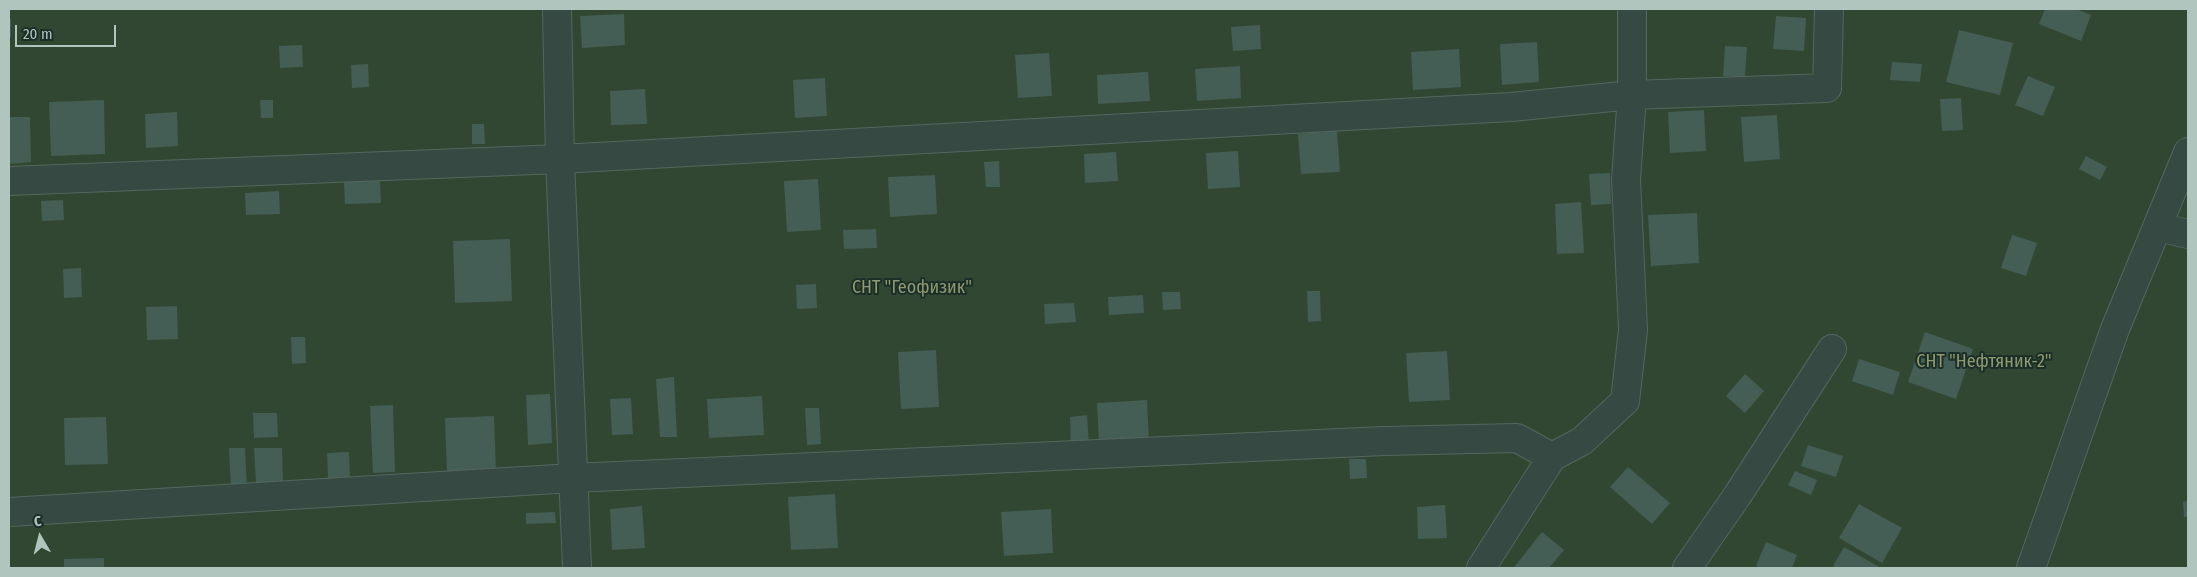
<!DOCTYPE html>
<html>
<head>
<meta charset="utf-8">
<style>
	body { margin:0 }
	#map { position:relative; width:2197px; height:577px; overflow:hidden; background:#233931; font-family:"Fira Sans Condensed",sans-serif }
	canvas { display:block }
	.frame { position:absolute; inset:0; border:10px solid #b1c5bf; pointer-events:none }
	.north { position:absolute; left:15px; top:512px; width:50px; height:50px; -webkit-text-stroke:4px #1b2e27; paint-order:stroke; rotate:352deg; font-size:14px; font-weight:700; line-height:20px; text-align:center; color:#b1c5bf }
	.north::after { content:''; display:block; margin:auto; width:18px; height:22px; background:#b1c5bf; clip-path:polygon(50% 0,100% 100%,50% 72%,0 100%) }
	.scale { position:absolute; left:15px; top:25px; width:101px; height:22px; box-sizing:border-box; border:2px solid #b1c5bf; border-top:0; padding-left:6px; font-size:15px; line-height:18px; white-space:nowrap; color:#b1c5bf; -webkit-text-stroke:4px #1b2e27; paint-order:stroke }
</style>
</head>
<body>
<div id="map">
<canvas width="2197" height="577"></canvas>
<div class="frame"></div>
<div class="north">С</div>
<div class="scale">20 m</div>
</div>
<script>
const c = document.querySelector('canvas').getContext('2d');
c.lineJoin = 'round';
function fill(path, color) {
  c.fillStyle = color;
  c.fill(path, 'evenodd');
}
function trace(path, color, width, dash) {
  c.strokeStyle = color;
  c.lineWidth = width;
  c.lineCap = dash ? 'butt' : 'round';
  c.setLineDash(dash || []);
  c.stroke(path);
}
function drawText(font, color, halo, rows, align = 'center') {
  c.font = font + ' "Fira Sans Condensed",sans-serif';
  c.lineWidth = 4;
  c.setLineDash([]);
  c.textBaseline = 'middle';
  c.strokeStyle = halo;
  c.fillStyle = color;
  for (const [text, x, y, turn = 0] of rows) {
    c.save();
    c.translate(x, y);
    c.rotate((+turn || 0) * Math.PI / 180);
    c.textAlign = isNaN(turn) ? turn : align;
    if (halo) c.strokeText(text, 0, 0);
    c.fillText(text, 0, 0);
    c.restore();
  }
}
fill(new Path2D(`
	M9 9H2188V568H9Z`), '#324731');
fill(new Path2D(`
	M2045 9H2076L2091 15 2081 41 2039 24Z
	M624 14 625 45 582 48 580 16Z
	M1776 16 1806 18 1804 51 1773 49Z
	M9 19H11V37H9Z
	M1260 25 1261 49 1233 51 1231 27Z
	M1959 30 2013 43 2000 95 1946 82Z
	M1537 42 1539 82 1502 85 1500 44Z
	M302 45 303 67 280 68 279 46Z
	M1725 46 1747 47 1745 77 1723 76Z
	M1459 49 1461 87 1413 90 1411 52Z
	M1049 53 1052 96 1018 98 1015 55Z
	M1892 62 1922 64 1920 82 1890 80Z
	M368 64 369 87 352 88 351 65Z
	M1240 66 1241 98 1197 101 1195 69Z
	M1148 72 1150 101 1098 104 1097 75Z
	M2028 76 2055 87 2043 116 2015 105Z
	M825 78 827 116 795 118 793 80Z
	M645 89 647 124 611 125 610 91Z
	M1961 98 1963 130 1942 131 1940 99Z
	M104 100 105 154 51 156 49 102Z
	M260 100H273V118H261Z
	M1704 110 1706 151 1670 153 1668 112Z
	M177 112 178 146 146 148 145 114Z
	M1777 115 1780 159 1744 162 1741 117Z
	M9 117H30L31 162 9 164Z
	M472 124H484L485 144H472Z
	M1337 131 1340 172 1301 174 1298 134Z
	M1238 151 1240 187 1208 189 1206 153Z
	M1116 152 1118 181 1085 183 1084 154Z
	M2086 156 2107 167 2100 180 2079 169Z
	M999 161 1000 187H986L984 162Z
	M1610 173 1611 204 1591 205 1589 174Z
	M935 175 937 214 890 217 888 177Z
	M818 179 821 230 787 232 784 181Z
	M380 181 381 203 345 204 344 182Z
	M279 191 280 214 246 215 245 193Z
	M63 200 64 220 42 221 41 201Z
	M1581 202 1584 253 1557 254 1555 204Z
	M1697 213 1699 263 1651 266 1648 215Z
	M876 229 877 248 844 249 843 230Z
	M2012 235 2037 243 2026 276 2001 268Z
	M510 239 512 301 455 303 453 241Z
	M81 268 82 297 64 298 63 269Z
	M816 284 817 308 797 309 796 285Z
	M1307 291H1320L1321 321 1308 322Z
	M1162 292H1180L1181 309 1163 310Z
	M1143 295 1144 313 1109 315 1108 297Z
	M1074 303 1076 322 1045 324 1044 304Z
	M177 306 178 339 147 340 146 307Z
	M1925 332 1973 349 1956 399 1908 382Z
	M291 337H305L306 363 292 364Z
	M936 350 939 407 901 409 898 352Z
	M1447 351 1450 400 1409 402 1406 353Z
	M1859 359 1900 372 1893 395 1852 381Z
	M1745 374 1764 391 1745 413 1726 396Z
	M674 377 677 437H660L656 379Z
	M550 394 552 443 528 445 526 395Z
	M762 396 764 435 709 438 707 399Z
	M631 398 633 434 612 435 610 399Z
	M1147 400 1149 442 1099 444 1097 403Z
	M393 405 395 472 373 473 370 406Z
	M805 408H819L821 444 807 445Z
	M253 413H277L278 437 254 438Z
	M1087 415 1089 446 1071 448 1070 417Z
	M494 416 496 472 447 475 445 418Z
	M106 417 108 464 65 465 64 418Z
	M1808 445 1843 456 1836 477 1801 466Z
	M229 448H245L247 490 231 491Z
	M254 448H282L283 482 256 483Z
	M349 452 350 479H328L327 453Z
	M1349 459H1366L1367 478 1350 479Z
	M1628 467 1670 503 1652 524 1610 487Z
	M1795 471 1817 480 1811 495 1788 485Z
	M835 494 838 548 791 550 788 497Z
	M2188 501V517H2184L2183 502Z
	M1859 504 1902 528 1882 563 1839 538Z
	M1445 505 1447 538 1418 539 1417 507Z
	M642 506 645 548 612 550 610 509Z
	M1051 509 1053 553 1004 556 1001 512Z
	M555 512 556 523 526 524V513Z
	M1542 532 1564 550 1549 568H1518L1515 566Z
	M1766 542 1797 555 1792 568H1760L1756 566Z
	M1844 547 1881 568H1836L1833 566Z
	M104 558V568H64V559Z`), '#445d55');
const minor = new Path2D(`
	M557 9 560 159 577 568
	M9 181 560 159 1511 107 1632 95V9
	M2158 227 2188 234
	M9 512 573 478 1384 441 1517 438 1552 457
	M1481 568 1552 457 1582 441 1625 401 1633 330 1626 179 1632 95 1827 88 1829 9
	M1687 568 1737 496 1832 349
	M2031 568 2115 329 2188 152`);
trace(minor, '#546760', 30);
trace(minor, '#364942', 28);
drawText('18px', '#8e9a70', '#1b2e27', [
	["СНТ \"Геофизик\"",912,288],
	["СНТ \"Нефтяник-2\"",1984,362]
]);
</script>
</body>
</html>
